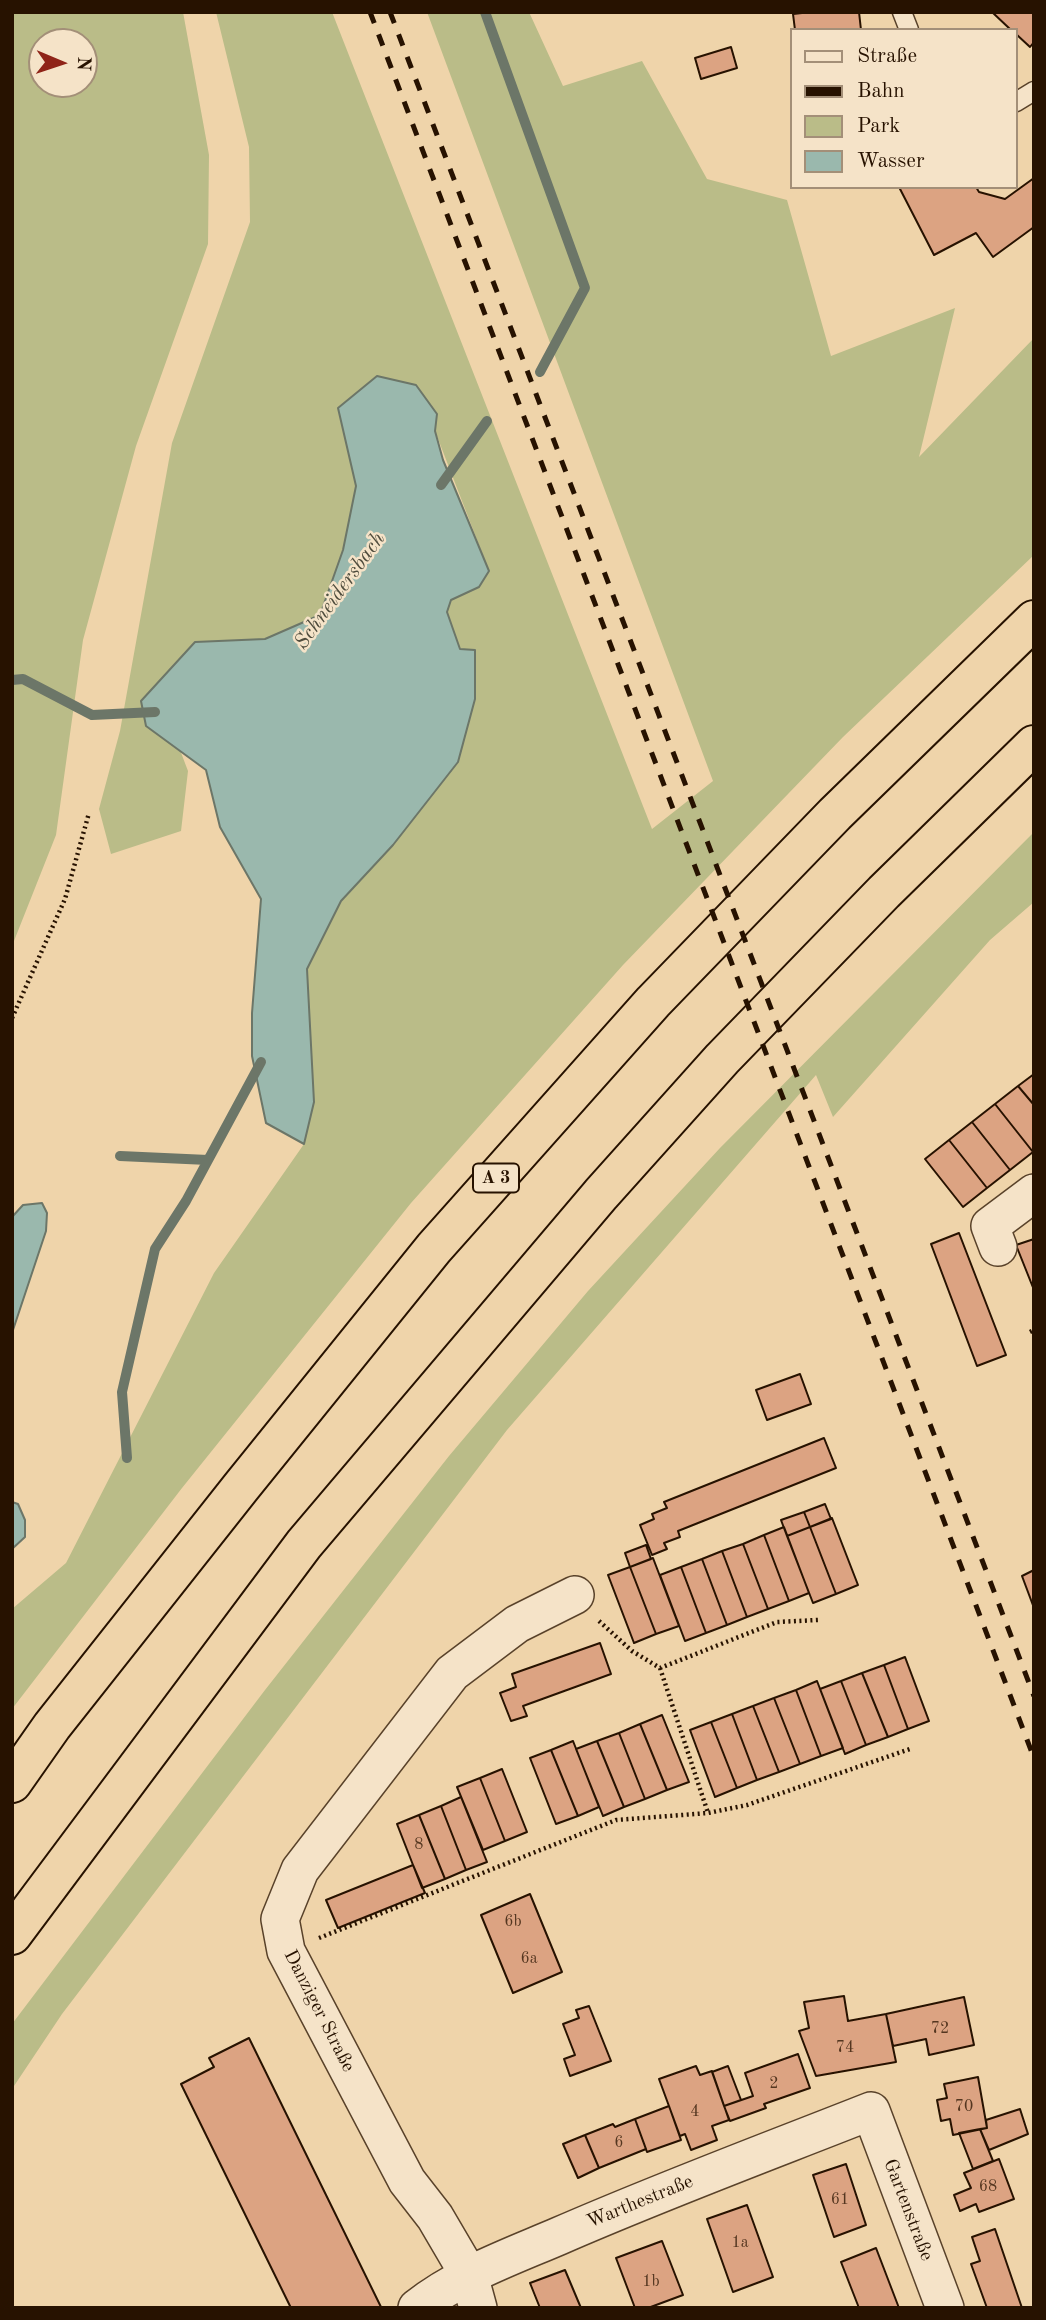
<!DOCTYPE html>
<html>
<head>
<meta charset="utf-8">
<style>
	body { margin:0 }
	#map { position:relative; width:1046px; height:2320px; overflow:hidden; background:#efd4aa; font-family:"Old Standard TT",serif }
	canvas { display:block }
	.frame { position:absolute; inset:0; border:14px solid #271200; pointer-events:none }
	.legend { position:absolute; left:790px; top:28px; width:228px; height:161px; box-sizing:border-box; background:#f5e3c8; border:2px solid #a38f78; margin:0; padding:9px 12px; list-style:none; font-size:21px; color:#271200 }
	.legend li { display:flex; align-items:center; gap:14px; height:35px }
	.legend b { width:35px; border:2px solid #a38f78 }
	.north { position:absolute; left:28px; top:28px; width:70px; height:70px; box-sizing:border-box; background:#f5e3c8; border:2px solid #a38f78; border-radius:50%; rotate:92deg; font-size:19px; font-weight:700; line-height:28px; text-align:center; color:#271200 }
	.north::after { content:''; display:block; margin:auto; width:24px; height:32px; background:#8f2418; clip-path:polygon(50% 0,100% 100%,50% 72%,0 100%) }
</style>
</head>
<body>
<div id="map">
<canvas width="1046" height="2320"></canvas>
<div class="frame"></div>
<ul class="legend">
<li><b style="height:9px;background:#f5e3c8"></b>Straße</li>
<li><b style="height:9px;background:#271200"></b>Bahn</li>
<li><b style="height:19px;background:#babc88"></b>Park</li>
<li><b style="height:19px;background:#9ab8ad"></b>Wasser</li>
</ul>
<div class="north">N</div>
</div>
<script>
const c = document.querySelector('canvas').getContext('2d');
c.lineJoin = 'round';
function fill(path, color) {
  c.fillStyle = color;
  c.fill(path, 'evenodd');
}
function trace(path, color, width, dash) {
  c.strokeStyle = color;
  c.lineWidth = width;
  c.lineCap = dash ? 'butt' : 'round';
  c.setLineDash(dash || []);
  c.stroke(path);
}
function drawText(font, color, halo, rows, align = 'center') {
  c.font = font + ' "Old Standard TT",serif';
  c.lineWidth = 5;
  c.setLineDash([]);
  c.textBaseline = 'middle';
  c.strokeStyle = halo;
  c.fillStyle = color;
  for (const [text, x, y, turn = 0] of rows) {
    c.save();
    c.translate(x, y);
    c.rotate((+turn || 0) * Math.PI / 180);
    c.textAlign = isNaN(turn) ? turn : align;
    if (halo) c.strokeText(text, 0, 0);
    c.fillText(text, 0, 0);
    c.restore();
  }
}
fill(new Path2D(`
	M12 12H183L209 155 208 244 136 446 83 640 56 835 12 946ZM84 42V84H42V42Z
	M216 12H332L652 829 713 781 427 12H529L563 86 642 61 707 179 787 200 831 356 955 308 919 457 1034 338V555L843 737 623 965 411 1203 182 1488 12 1709V1609L66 1563 214 1273 304 1144 314 1102 307 969 341 901 393 845 458 762 460 649 446 612 451 600 479 587 489 571 435 431 437 414 338 408 356 486 343 550 319 615 265 639 195 642 146 726 180 750 188 771 181 831 111 854 99 809 120 731 172 443 250 222 249 147Z
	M1034 832V902L990 940 833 1117 816 1075 507 1430 62 2014 12 2089V2024L265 1690 449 1456 588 1291 720 1148Z`), '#babc88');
const water = new Path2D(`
	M377 376 416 385 437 414 435 431 443 460 489 571 479 587 451 600 447 612 460 649 475 650V699L458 762 393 845 341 901 307 969 314 1102 304 1144 266 1123 252 1056V1013L261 899 220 827 206 770 146 726 141 701 195 642 265 639 320 615 343 550 356 486 338 408Z
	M42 1203 47 1213 46 1231 12 1333V1217L23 1205Z
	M12 1502 18 1504 25 1520V1537L12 1549Z`);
fill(water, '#9ab8ad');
trace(water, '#6c7668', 2);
trace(new Path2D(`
	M485 12 585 288 540 372
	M441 485 487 421
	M12 680 23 679 92 715 155 712
	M120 1156 208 1160
	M127 1458 122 1392 155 1249 186 1201 261 1062`), '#6c7668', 10);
const building = new Path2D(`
	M811 12H859L861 30H795L793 14Z
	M992 12H1034V42L1030 47 1016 34V30H1011Z
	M731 47 737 68 701 79 695 58Z
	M1034 178V227L993 257 976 233 934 255 899 187H976L979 192 1005 199Z
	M1034 1074V1105L1018 1086Z
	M1018 1086 1034 1105 1033 1152 995 1104Z
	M995 1104 1033 1152 1010 1170 972 1122Z
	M972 1122 1010 1170 987 1188 949 1140Z
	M949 1140 987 1188 963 1207 925 1159Z
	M959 1233 1006 1355 977 1366 931 1244Z
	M1034 1239V1290L1016 1245Z
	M800 1374 811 1404 767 1420 756 1390Z
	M824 1438 836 1468 678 1531 680 1537 664 1543 667 1549 652 1555 640 1525 654 1519 652 1514 667 1508 664 1502Z
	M825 1504 831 1519 810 1527 804 1512Z
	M804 1512 810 1527 787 1536 781 1520Z
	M832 1518 858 1585 836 1594 810 1527Z
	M784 1527 809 1593 789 1601 764 1535Z
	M810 1527 836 1594 813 1603 787 1536Z
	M764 1535 789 1601 768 1609 743 1544Z
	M743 1544 768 1609 747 1617 722 1551Z
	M646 1545 651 1559 630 1567 625 1553Z
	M722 1551 747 1617 727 1625 702 1559Z
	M653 1558 679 1626 656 1634 630 1567Z
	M702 1559 727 1625 706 1633 681 1567Z
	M630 1567 656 1634 634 1643 608 1575Z
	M681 1567 706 1633 685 1641 660 1575Z
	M1034 1570V1608L1022 1576Z
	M600 1643 611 1674 523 1706 527 1716 511 1721 500 1693 516 1687 512 1674Z
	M905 1657 929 1721 908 1729 884 1665Z
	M884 1665 908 1729 888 1737 862 1673Z
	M862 1673 888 1737 866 1745 841 1681Z
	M817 1681 843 1748 821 1756 796 1690Z
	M841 1681 866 1745 845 1754 820 1689Z
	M796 1690 821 1756 800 1764 774 1698Z
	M774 1698 800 1764 779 1772 753 1706Z
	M753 1706 779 1772 757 1780 732 1714Z
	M732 1714 757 1780 737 1788 711 1722Z
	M662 1715 689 1782 667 1790 640 1724Z
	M711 1722 737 1788 715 1797 690 1730Z
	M640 1724 667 1790 645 1799 619 1733Z
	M619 1733 645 1799 624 1807 597 1741Z
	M573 1741 599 1807 578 1816 551 1750Z
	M597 1741 624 1807 603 1816 576 1749Z
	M551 1750 578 1816 556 1824 530 1758Z
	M502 1769 527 1832 505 1841 480 1778Z
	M480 1778 505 1841 483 1850 457 1787Z
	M461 1797 487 1862 466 1870 441 1806Z
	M441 1806 466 1870 445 1879 419 1815Z
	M419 1815 445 1879 422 1888 397 1824Z
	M413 1865 425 1893 338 1928 326 1900Z
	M530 1894 562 1972 513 1993 481 1915Z
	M844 1996 848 2021 886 2014 896 2062 816 2076 799 2031 809 2028 804 2002Z
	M964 1997 974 2045 929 2055 926 2039 893 2046 886 2014Z
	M589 2006 611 2061 570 2076 564 2059 575 2055 563 2024 579 2018 576 2010Z
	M249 2038 381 2307 380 2308H291L181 2084 214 2067 209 2058Z
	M798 2054 810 2088 764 2104 766 2108 730 2121 724 2106 753 2096 745 2073Z
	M696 2066 700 2075 712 2071 729 2120 712 2126 717 2140 691 2150 685 2134 680 2136 659 2079Z
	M728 2066 741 2100 724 2106 712 2072Z
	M978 2077 987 2128 953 2135 950 2119 941 2121 937 2100 947 2098 944 2084Z
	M669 2106 681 2140 647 2152 635 2119Z
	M1020 2109 1028 2134 989 2150 980 2129 987 2128 986 2120Z
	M635 2119 646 2149 599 2168 585 2135 613 2124 615 2127Z
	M980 2129 993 2161 973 2169 959 2133Z
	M585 2135 599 2168 578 2178 563 2144Z
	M999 2159 1014 2199 979 2212 976 2204 960 2211 954 2195 971 2188 964 2173Z
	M846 2164 866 2225 834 2237 813 2175Z
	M747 2205 773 2277 733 2292 707 2219Z
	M995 2229 1022 2308H987L971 2264 980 2261 972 2237Z
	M662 2241 683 2295 648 2308H635L616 2258Z
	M876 2248 899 2308H859L841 2262Z
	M565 2270 581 2308H540L530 2283Z`);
fill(building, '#dca382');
trace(building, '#271200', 2);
const service = new Path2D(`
	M902 12 909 30
	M1016 102 1034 91`);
const minor = new Path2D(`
	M998 1247 990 1226 1034 1193
	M417 2308C459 2275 510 2257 559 2236 662 2191 767 2152 871 2111L945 2308
	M478 2308 469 2275 435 2217 407 2181 286 1951 280 1919 300 1870 452 1673 517 1624 575 1595`);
const motorway = new Path2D(`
	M12 1783 52 1726 241 1487 434 1248 653 1002 835 814 1034 620
	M12 1935 304 1544 601 1194 722 1059 884 892 1034 745`);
trace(service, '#59422a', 21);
trace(minor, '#59422a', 40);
trace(motorway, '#271200', 42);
trace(new Path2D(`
	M12 1018 65 899 89 813
	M1030 1332 1034 1330
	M599 1621 632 1651 660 1668 777 1622 818 1620
	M660 1668 708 1813
	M319 1938 616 1820 708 1813 747 1805 910 1749`), '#271200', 4.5, [2, 3.5]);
trace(service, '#f5e3c8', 18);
trace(minor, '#f5e3c8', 37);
trace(motorway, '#efd4aa', 38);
trace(new Path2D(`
	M370 12 1034 1758
	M390 12 1034 1696`), '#271200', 5, [12, 12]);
drawText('16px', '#543620', null, [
	["8",419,1845],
	["6b",513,1922],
	["6a",529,1959],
	["72",940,2029],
	["74",845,2048],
	["2",774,2084],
	["70",964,2107],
	["4",695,2112],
	["6",619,2143],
	["68",988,2187],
	["61",840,2200],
	["1a",740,2243],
	["1b",651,2282]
]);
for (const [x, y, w] of [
	[496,1178,46]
]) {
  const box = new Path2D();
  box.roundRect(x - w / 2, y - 14.5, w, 29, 5);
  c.fillStyle = '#f5e3c8';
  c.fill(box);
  trace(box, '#271200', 2);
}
drawText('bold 18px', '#271200', null, [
	["A 3",496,1178]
]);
drawText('19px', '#271200', '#f5e3c8', [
	["Danziger Straße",319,2011,63],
	["Warthestraße",640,2202,-22],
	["Gartenstraße",908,2210,69]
]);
drawText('italic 21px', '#4f4c3d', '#f5e3c8', [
	["Schneidersbach",340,591,-54]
]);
</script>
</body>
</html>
